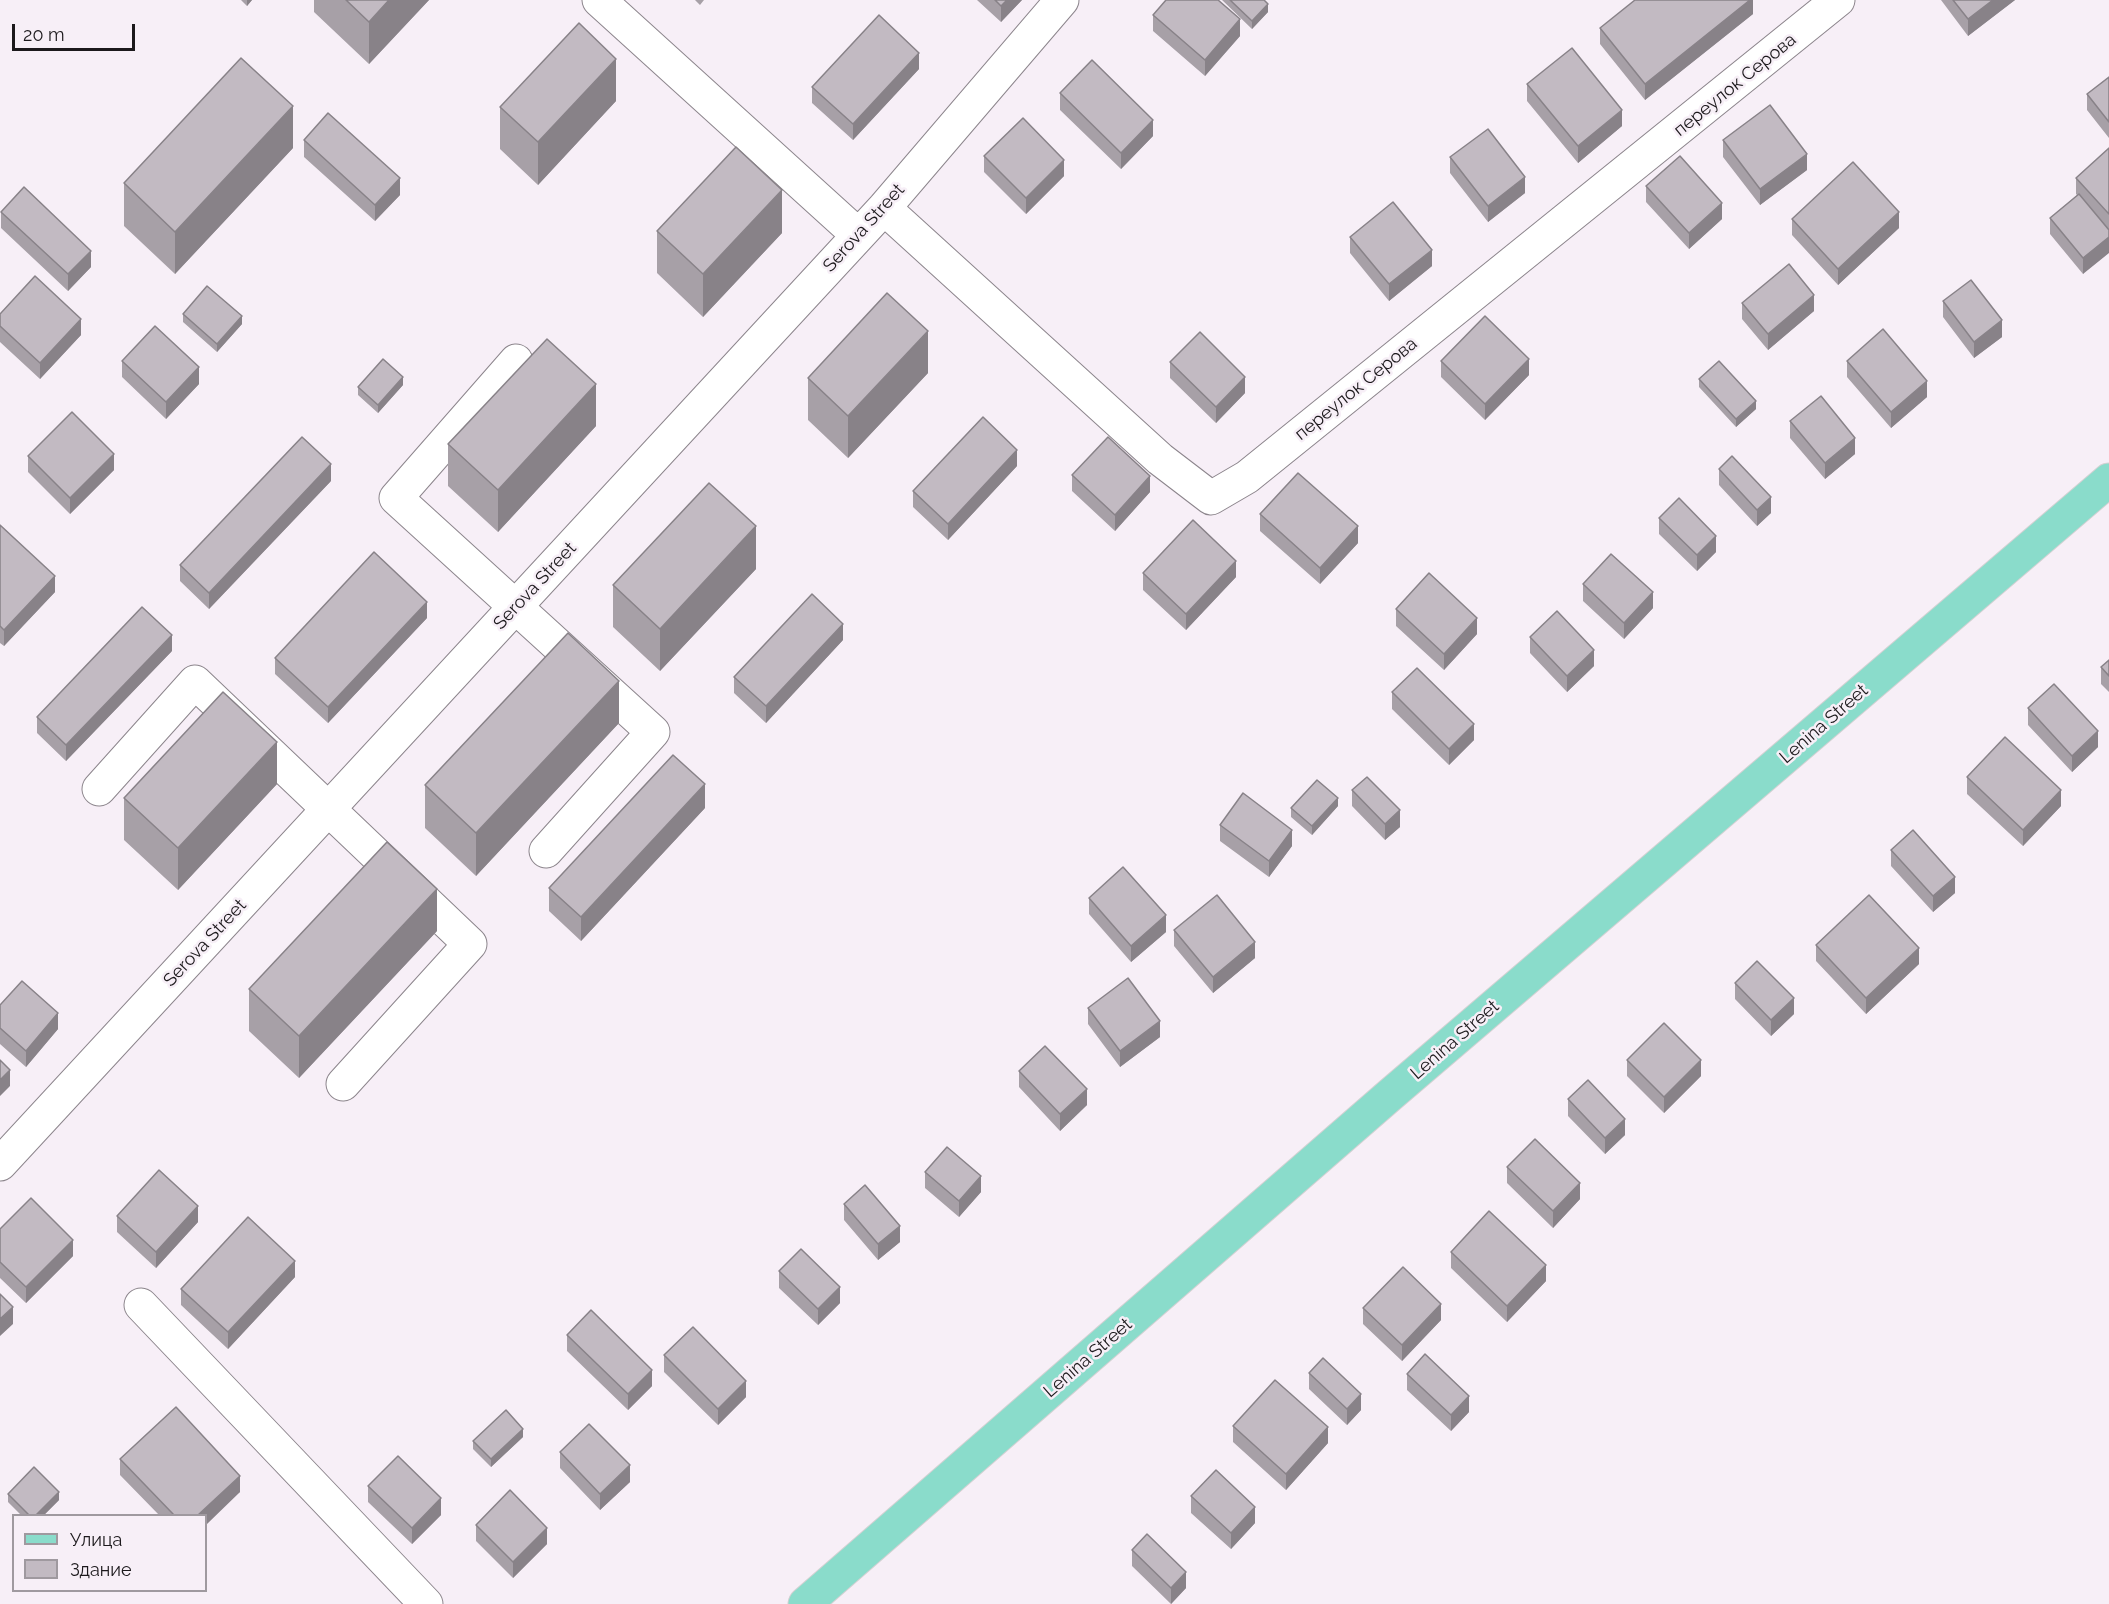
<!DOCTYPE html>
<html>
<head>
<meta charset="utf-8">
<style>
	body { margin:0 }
	#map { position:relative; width:2109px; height:1604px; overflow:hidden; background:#f7eff7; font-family:Raleway,sans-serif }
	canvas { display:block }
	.legend { position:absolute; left:12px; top:1514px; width:195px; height:78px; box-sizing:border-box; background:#f7eff7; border:2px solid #9f999f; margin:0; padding:8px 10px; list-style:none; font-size:18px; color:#1c191c }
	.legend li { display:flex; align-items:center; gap:12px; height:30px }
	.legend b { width:30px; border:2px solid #9f999f }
	.scale { position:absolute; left:12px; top:24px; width:123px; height:27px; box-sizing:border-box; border:3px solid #1c191c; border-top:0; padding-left:8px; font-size:18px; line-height:21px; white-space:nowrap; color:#1c191c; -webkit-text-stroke:4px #f7eff7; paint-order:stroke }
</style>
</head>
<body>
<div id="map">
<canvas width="2109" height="1604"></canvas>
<ul class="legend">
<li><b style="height:8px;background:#8adccb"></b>Улица</li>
<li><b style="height:16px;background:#c2bac2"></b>Здание</li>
</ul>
<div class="scale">20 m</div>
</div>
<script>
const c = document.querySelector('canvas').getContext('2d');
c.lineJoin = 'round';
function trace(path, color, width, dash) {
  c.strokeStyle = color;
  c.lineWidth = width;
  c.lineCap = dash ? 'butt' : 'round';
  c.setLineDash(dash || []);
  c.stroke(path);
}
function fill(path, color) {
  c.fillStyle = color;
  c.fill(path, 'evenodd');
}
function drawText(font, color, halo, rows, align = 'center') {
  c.font = font + ' Raleway,sans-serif';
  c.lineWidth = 5;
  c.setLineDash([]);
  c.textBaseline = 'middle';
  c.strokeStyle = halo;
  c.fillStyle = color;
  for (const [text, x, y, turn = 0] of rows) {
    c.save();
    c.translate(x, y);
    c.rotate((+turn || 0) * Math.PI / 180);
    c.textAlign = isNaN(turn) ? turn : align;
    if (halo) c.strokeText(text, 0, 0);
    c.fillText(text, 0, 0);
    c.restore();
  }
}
const minor = new Path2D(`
	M599 0 858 235
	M884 208 1160 459 1211 498 1247 477 1838 0
	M516 361 396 498 653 732 546 851
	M99 789 195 682 470 944 343 1084
	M0 1164 884 208 1062 0
	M141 1305 426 1604`);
const major = new Path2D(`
	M805 1604 1390 1095 2109 480`);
trace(minor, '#8c858c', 35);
trace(major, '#d2d1d2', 35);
trace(minor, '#fff', 33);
trace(major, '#8adccb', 33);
fill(new Path2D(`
	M241 0H252L247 6Z
	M314 0H429L369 64 314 12Z
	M695 0H704L700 5Z
	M977 0H1022L1001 22Z
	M1222 0H1264L1268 12 1252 29Z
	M1753 0V14L1645 100 1600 44V28Z
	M1941 0H2015L1968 36Z
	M1153 15 1240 36 1205 76 1153 31Z
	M919 69 853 140 812 103V87Z
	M2109 77V138L2087 110V94Z
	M1527 84 1622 126 1578 163 1527 101Z
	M1060 93 1153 136 1121 169 1060 110Z
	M616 101 538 185 500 149V107Z
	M304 140 400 195 375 221 304 157Z
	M1723 140 1807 170 1760 205 1723 157Z
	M293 148 175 274 124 226V183Z
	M2109 148V230L2083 274 2050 234V218L2077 195 2076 194V178Z
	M984 156 1064 176 1026 214 984 172Z
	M1450 157 1525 193 1488 222 1450 173Z
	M1646 186 1722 219 1689 249 1646 202Z
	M1 212 91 267 68 291 1 228Z
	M1792 219 1899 228 1838 285 1792 235Z
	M657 231 782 233 703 317 657 273Z
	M1350 237 1432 266 1389 301 1350 253Z
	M1943 301 2002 337 1974 358 1943 317Z
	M1742 303 1814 311 1768 350 1742 319Z
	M0 314 81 335 40 379 0 342Z
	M183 314 242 324 217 352 183 322Z
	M122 361 199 384 166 419 122 377Z
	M1441 361 1529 375 1485 420 1441 377Z
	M1847 361 1927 397 1891 428 1847 377Z
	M1170 362 1245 393 1216 423 1170 378Z
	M928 373 848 458 808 420V378Z
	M1699 379 1756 409 1736 427 1699 387Z
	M403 385 378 413 358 395V387Z
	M1790 421 1855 454 1825 479 1790 438Z
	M596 426 498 532 448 486V444Z
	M28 456 114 470 70 514 28 472Z
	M1017 466 948 540 913 507V491Z
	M1719 469 1771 513 1757 526 1719 485Z
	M1072 475 1150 492 1115 531 1072 491Z
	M331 481 209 609 180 581V565Z
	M1260 514 1358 543 1320 584 1260 531Z
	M1659 518 1716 552 1697 571 1659 534Z
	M0 525 55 592 4 646 0 643Z
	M756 569 660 671 613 627V585Z
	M1143 573 1236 577 1186 630 1143 590Z
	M1583 584 1653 608 1624 639 1583 601Z
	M1396 609 1477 634 1444 670 1396 626Z
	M427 618 328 723 275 674V658Z
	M1530 637 1594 666 1567 692 1530 653Z
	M843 640 766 723 734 693V677Z
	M172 651 66 761 37 733V717Z
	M2109 660V692L2101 684V667Z
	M1392 692 1474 740 1449 765 1392 709Z
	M2028 708 2098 747 2072 772 2028 725Z
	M619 723 476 876 425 828V785Z
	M1967 777 2061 806 2023 846 1967 794Z
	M277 784 178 890 124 840V798Z
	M1352 790 1400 827 1385 840 1352 806Z
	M1338 806 1312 835 1291 817V808Z
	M705 808 581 941 549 911V888Z
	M1220 825 1292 846 1269 877 1220 841Z
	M1891 850 1955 893 1933 912 1891 866Z
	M1089 898 1166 932 1131 962 1089 914Z
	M1174 930 1255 958 1213 993 1174 946Z
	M437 931 299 1078 249 1031V989Z
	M1816 945 1919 964 1866 1014 1816 961Z
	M1735 983 1794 1014 1771 1036 1735 999Z
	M0 1005 58 1029 26 1067 0 1044Z
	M1088 1008 1160 1037 1120 1067 1088 1024Z
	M1627 1060 1701 1076 1664 1113 1627 1076Z
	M1019 1071 1087 1105 1060 1131 1019 1087Z
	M1568 1099 1625 1135 1605 1154 1568 1116Z
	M1507 1167 1580 1199 1553 1228 1507 1183Z
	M925 1172 981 1192 959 1217 925 1188Z
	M844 1204 900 1242 878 1260 844 1220Z
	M117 1216 198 1222 156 1268 117 1232Z
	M0 1229 73 1256 26 1303 0 1278Z
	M1451 1252 1546 1281 1507 1322 1451 1268Z
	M779 1271 840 1303 818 1325 779 1288Z
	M295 1277 228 1349 181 1305V1289Z
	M1363 1308 1441 1320 1402 1361 1363 1324Z
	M567 1335 652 1386 628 1410 567 1351Z
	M664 1355 746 1397 718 1425 664 1372Z
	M1309 1373 1361 1410 1347 1425 1309 1389Z
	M1407 1374 1469 1412 1451 1431 1407 1390Z
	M1233 1426 1328 1443 1286 1490 1233 1442Z
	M523 1437 491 1467 473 1449V1441Z
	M560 1452 630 1482 600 1510 560 1468Z
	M120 1459 240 1492 206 1515H159L120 1475Z
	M368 1486 441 1515 412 1544 368 1502Z
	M8 1494 59 1500 44 1515H21L8 1502Z
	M1191 1496 1255 1523 1231 1549 1191 1513Z
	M476 1525 547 1544 513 1578 476 1541Z
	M1132 1550 1186 1588 1171 1604 1132 1566Z`), '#a7a0a7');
fill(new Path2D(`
	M247 0H252L247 6Z
	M389 0H429L369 64V22Z
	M1007 0H1022L1001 22V6Z
	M1750 0H1753V14L1645 100V84Z
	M1993 0H2015L1968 36V19Z
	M1268 4V12L1252 29V21Z
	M1240 19V36L1205 76V60Z
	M919 53V69L853 140V124Z
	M616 59V101L538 185V142Z
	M293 106V148L175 274V232Z
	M1622 110V126L1578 163V146Z
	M1153 120V136L1121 169V153Z
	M1807 154V170L1760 205V189Z
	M1064 160V176L1026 214V198Z
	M1525 177V193L1488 222V206Z
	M400 178V195L375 221V205Z
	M782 190V233L703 317V274Z
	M1722 203V219L1689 249V233Z
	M1899 212V228L1838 285V269Z
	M2109 237V253L2083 274V258Z
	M1432 250V266L1389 301V284Z
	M91 251V267L68 291V274Z
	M1814 295V311L1768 350V334Z
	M242 316V324L217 352V344Z
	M81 319V335L40 379V363Z
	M2002 320V337L1974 358V342Z
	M928 331V373L848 458V416Z
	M1529 359V375L1485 420V404Z
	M199 367V384L166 419V402Z
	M403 377V385L378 413V405Z
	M1245 377V393L1216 423V407Z
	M1927 381V397L1891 428V412Z
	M596 384V426L498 532V490Z
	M1756 401V409L1736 427V419Z
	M1855 438V454L1825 479V463Z
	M1017 450V466L948 540V524Z
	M114 454V470L70 514V498Z
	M331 464V481L209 609V593Z
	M1150 476V492L1115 531V515Z
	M1771 497V513L1757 526V510Z
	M756 526V569L660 671V629Z
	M1358 526V543L1320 584V568Z
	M1716 536V552L1697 571V555Z
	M1236 561V577L1186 630V614Z
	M55 576V592L4 646V630Z
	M1653 592V608L1624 639V623Z
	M427 602V618L328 723V707Z
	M1477 618V634L1444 670V654Z
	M843 624V640L766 723V706Z
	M172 635V651L66 761V745Z
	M1594 650V666L1567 692V676Z
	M619 681V723L476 876V833Z
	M1474 724V740L1449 765V749Z
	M2098 731V747L2072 772V756Z
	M277 742V784L178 890V848Z
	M705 784V808L581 941V917Z
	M2061 790V806L2023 846V830Z
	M1338 798V806L1312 835V826Z
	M1400 810V827L1385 840V824Z
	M1292 830V846L1269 877V861Z
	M1955 877V893L1933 912V896Z
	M437 889V931L299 1078V1036Z
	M1166 915V932L1131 962V946Z
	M1255 942V958L1213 993V977Z
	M1919 948V964L1866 1014V998Z
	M1794 998V1014L1771 1036V1020Z
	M58 1013V1029L26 1067V1051Z
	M1160 1021V1037L1120 1067V1051Z
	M1701 1060V1076L1664 1113V1097Z
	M10 1070V1086L0 1096V1080Z
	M1087 1089V1105L1060 1131V1114Z
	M1625 1119V1135L1605 1154V1138Z
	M981 1176V1192L959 1217V1201Z
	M1580 1183V1199L1553 1228V1211Z
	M198 1206V1222L156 1268V1252Z
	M900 1226V1242L878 1260V1244Z
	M73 1240V1256L26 1303V1287Z
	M295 1261V1277L228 1349V1332Z
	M1546 1265V1281L1507 1322V1306Z
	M840 1287V1303L818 1325V1309Z
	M1441 1304V1320L1402 1361V1345Z
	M13 1307V1324L0 1336V1319Z
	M652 1370V1386L628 1410V1394Z
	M746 1381V1397L718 1425V1409Z
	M1361 1394V1410L1347 1425V1409Z
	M1469 1396V1412L1451 1431V1415Z
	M1328 1427V1443L1286 1490V1474Z
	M523 1429V1437L491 1467V1459Z
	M630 1465V1482L600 1510V1494Z
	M240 1476V1492L206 1525V1515H198Z
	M59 1492V1500L44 1515H36Z
	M441 1498V1515L412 1544V1528Z
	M1255 1507V1523L1231 1549V1533Z
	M547 1528V1544L513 1578V1562Z
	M1186 1572V1588L1171 1604V1588Z`), '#888288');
const building = new Path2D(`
	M346 0H389L369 22Z
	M995 0H1007L1001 6Z
	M1166 0H1218L1240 19 1205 60 1153 15Z
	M1230 0H1264L1268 4 1252 21Z
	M1635 0H1750L1645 84 1600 28Z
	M1953 0H1993L1968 19Z
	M879 15 919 53 853 124 812 87Z
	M579 23 616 59 538 142 500 107Z
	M1572 48 1622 110 1578 146 1527 84Z
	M241 58 293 106 175 232 124 183Z
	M1092 60 1153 120 1121 153 1060 93Z
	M2109 77V122L2087 94Z
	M1770 105 1807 154 1760 189 1723 140Z
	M328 113 400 178 375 205 304 140Z
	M1023 118 1064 160 1026 198 984 156Z
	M1488 129 1525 177 1488 206 1450 157Z
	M736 147 782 190 703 274 657 231Z
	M2109 148V214L2076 178Z
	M1680 156 1722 203 1689 233 1646 186Z
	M1853 162 1899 212 1838 269 1792 219Z
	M24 187 91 251 68 274 1 212Z
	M2079 194 2109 230V237L2083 258 2050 218Z
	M1393 202 1432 250 1389 284 1350 237Z
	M1789 264 1814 295 1768 334 1742 303Z
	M35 276 81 319 40 363 0 326V314Z
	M1971 280 2002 320 1974 342 1943 301Z
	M207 286 242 316 217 344 183 314Z
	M887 293 928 331 848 416 808 378Z
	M1485 316 1529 359 1485 404 1441 361Z
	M155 326 199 367 166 402 122 361Z
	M1883 329 1927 381 1891 412 1847 361Z
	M1200 332 1245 377 1216 407 1170 362Z
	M547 339 596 384 498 490 448 444Z
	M383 359 403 377 378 405 358 387Z
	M1719 361 1756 401 1736 419 1699 379Z
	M1821 396 1855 438 1825 463 1790 421Z
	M72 412 114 454 70 498 28 456Z
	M983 417 1017 450 948 524 913 491Z
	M302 437 331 464 209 593 180 565Z
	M1108 437 1150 476 1115 515 1072 475Z
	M1732 456 1771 497 1757 510 1719 469Z
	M1298 473 1358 526 1320 568 1260 514Z
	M709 483 756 526 660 629 613 585Z
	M1679 498 1716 536 1697 555 1659 518Z
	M1193 520 1236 561 1186 614 1143 573Z
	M0 525 55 576 4 630 0 626Z
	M374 552 427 602 328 707 275 658Z
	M1611 554 1653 592 1624 623 1583 584Z
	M1429 573 1477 618 1444 654 1396 609Z
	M812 594 843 624 766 706 734 677Z
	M142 607 172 635 66 745 37 717Z
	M1557 611 1594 650 1567 676 1530 637Z
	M568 633 619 681 476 833 425 785Z
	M2109 660V676L2101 667Z
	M1417 668 1474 724 1449 749 1392 692Z
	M2054 684 2098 731 2072 756 2028 708Z
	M223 692 277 742 178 848 124 798Z
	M2005 737 2061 790 2023 830 1967 777Z
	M673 755 705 784 581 917 549 888Z
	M1367 777 1400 810 1385 824 1352 790Z
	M1317 780 1338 798 1312 826 1291 808Z
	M1243 793 1292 830 1269 861 1220 825Z
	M1913 830 1955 877 1933 896 1891 850Z
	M387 842 437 889 299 1036 249 989Z
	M1123 867 1166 915 1131 946 1089 898Z
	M1217 895 1255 942 1213 977 1174 930Z
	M1869 895 1919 948 1866 998 1816 945Z
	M1757 961 1794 998 1771 1020 1735 983Z
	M1128 978 1160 1021 1120 1051 1088 1008Z
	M22 981 58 1013 26 1051 0 1028V1005Z
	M1664 1023 1701 1060 1664 1097 1627 1060Z
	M1045 1046 1087 1089 1060 1114 1019 1071Z
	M0 1060 10 1070 0 1080Z
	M1588 1080 1625 1119 1605 1138 1568 1099Z
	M1535 1139 1580 1183 1553 1211 1507 1167Z
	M947 1147 981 1176 959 1201 925 1172Z
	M159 1170 198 1206 156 1252 117 1216Z
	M865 1185 900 1226 878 1244 844 1204Z
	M31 1198 73 1240 26 1287 0 1262V1229Z
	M1489 1211 1546 1265 1507 1306 1451 1252Z
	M248 1217 295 1261 228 1332 181 1289Z
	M801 1249 840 1287 818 1309 779 1271Z
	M1403 1267 1441 1304 1402 1345 1363 1308Z
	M0 1294 13 1307 0 1319Z
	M591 1310 652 1370 628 1394 567 1335Z
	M693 1327 746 1381 718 1409 664 1355Z
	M1425 1354 1469 1396 1451 1415 1407 1374Z
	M1323 1358 1361 1394 1347 1409 1309 1373Z
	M1275 1380 1328 1427 1286 1474 1233 1426Z
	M176 1407 240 1476 198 1515H174L120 1459Z
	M506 1410 523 1429 491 1459 473 1441Z
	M589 1424 630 1465 600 1494 560 1452Z
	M398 1456 441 1498 412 1528 368 1486Z
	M34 1467 59 1492 36 1515H29L8 1494Z
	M1216 1470 1255 1507 1231 1533 1191 1496Z
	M510 1490 547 1528 513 1562 476 1525Z
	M1147 1534 1186 1572 1171 1588 1132 1550Z`);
fill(building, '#c2bac2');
trace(building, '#888288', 1.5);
drawText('18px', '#1c191c', '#f7eff7', [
	["переулок Серова",1735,85,-39],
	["Serova Street",864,228,-48],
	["переулок Серова",1356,389,-39],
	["Serova Street",535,586,-47],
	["Lenina Street",1824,724,-41],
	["Serova Street",205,943,-47],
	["Lenina Street",1455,1040,-41],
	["Lenina Street",1088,1358,-41]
]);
</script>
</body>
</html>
